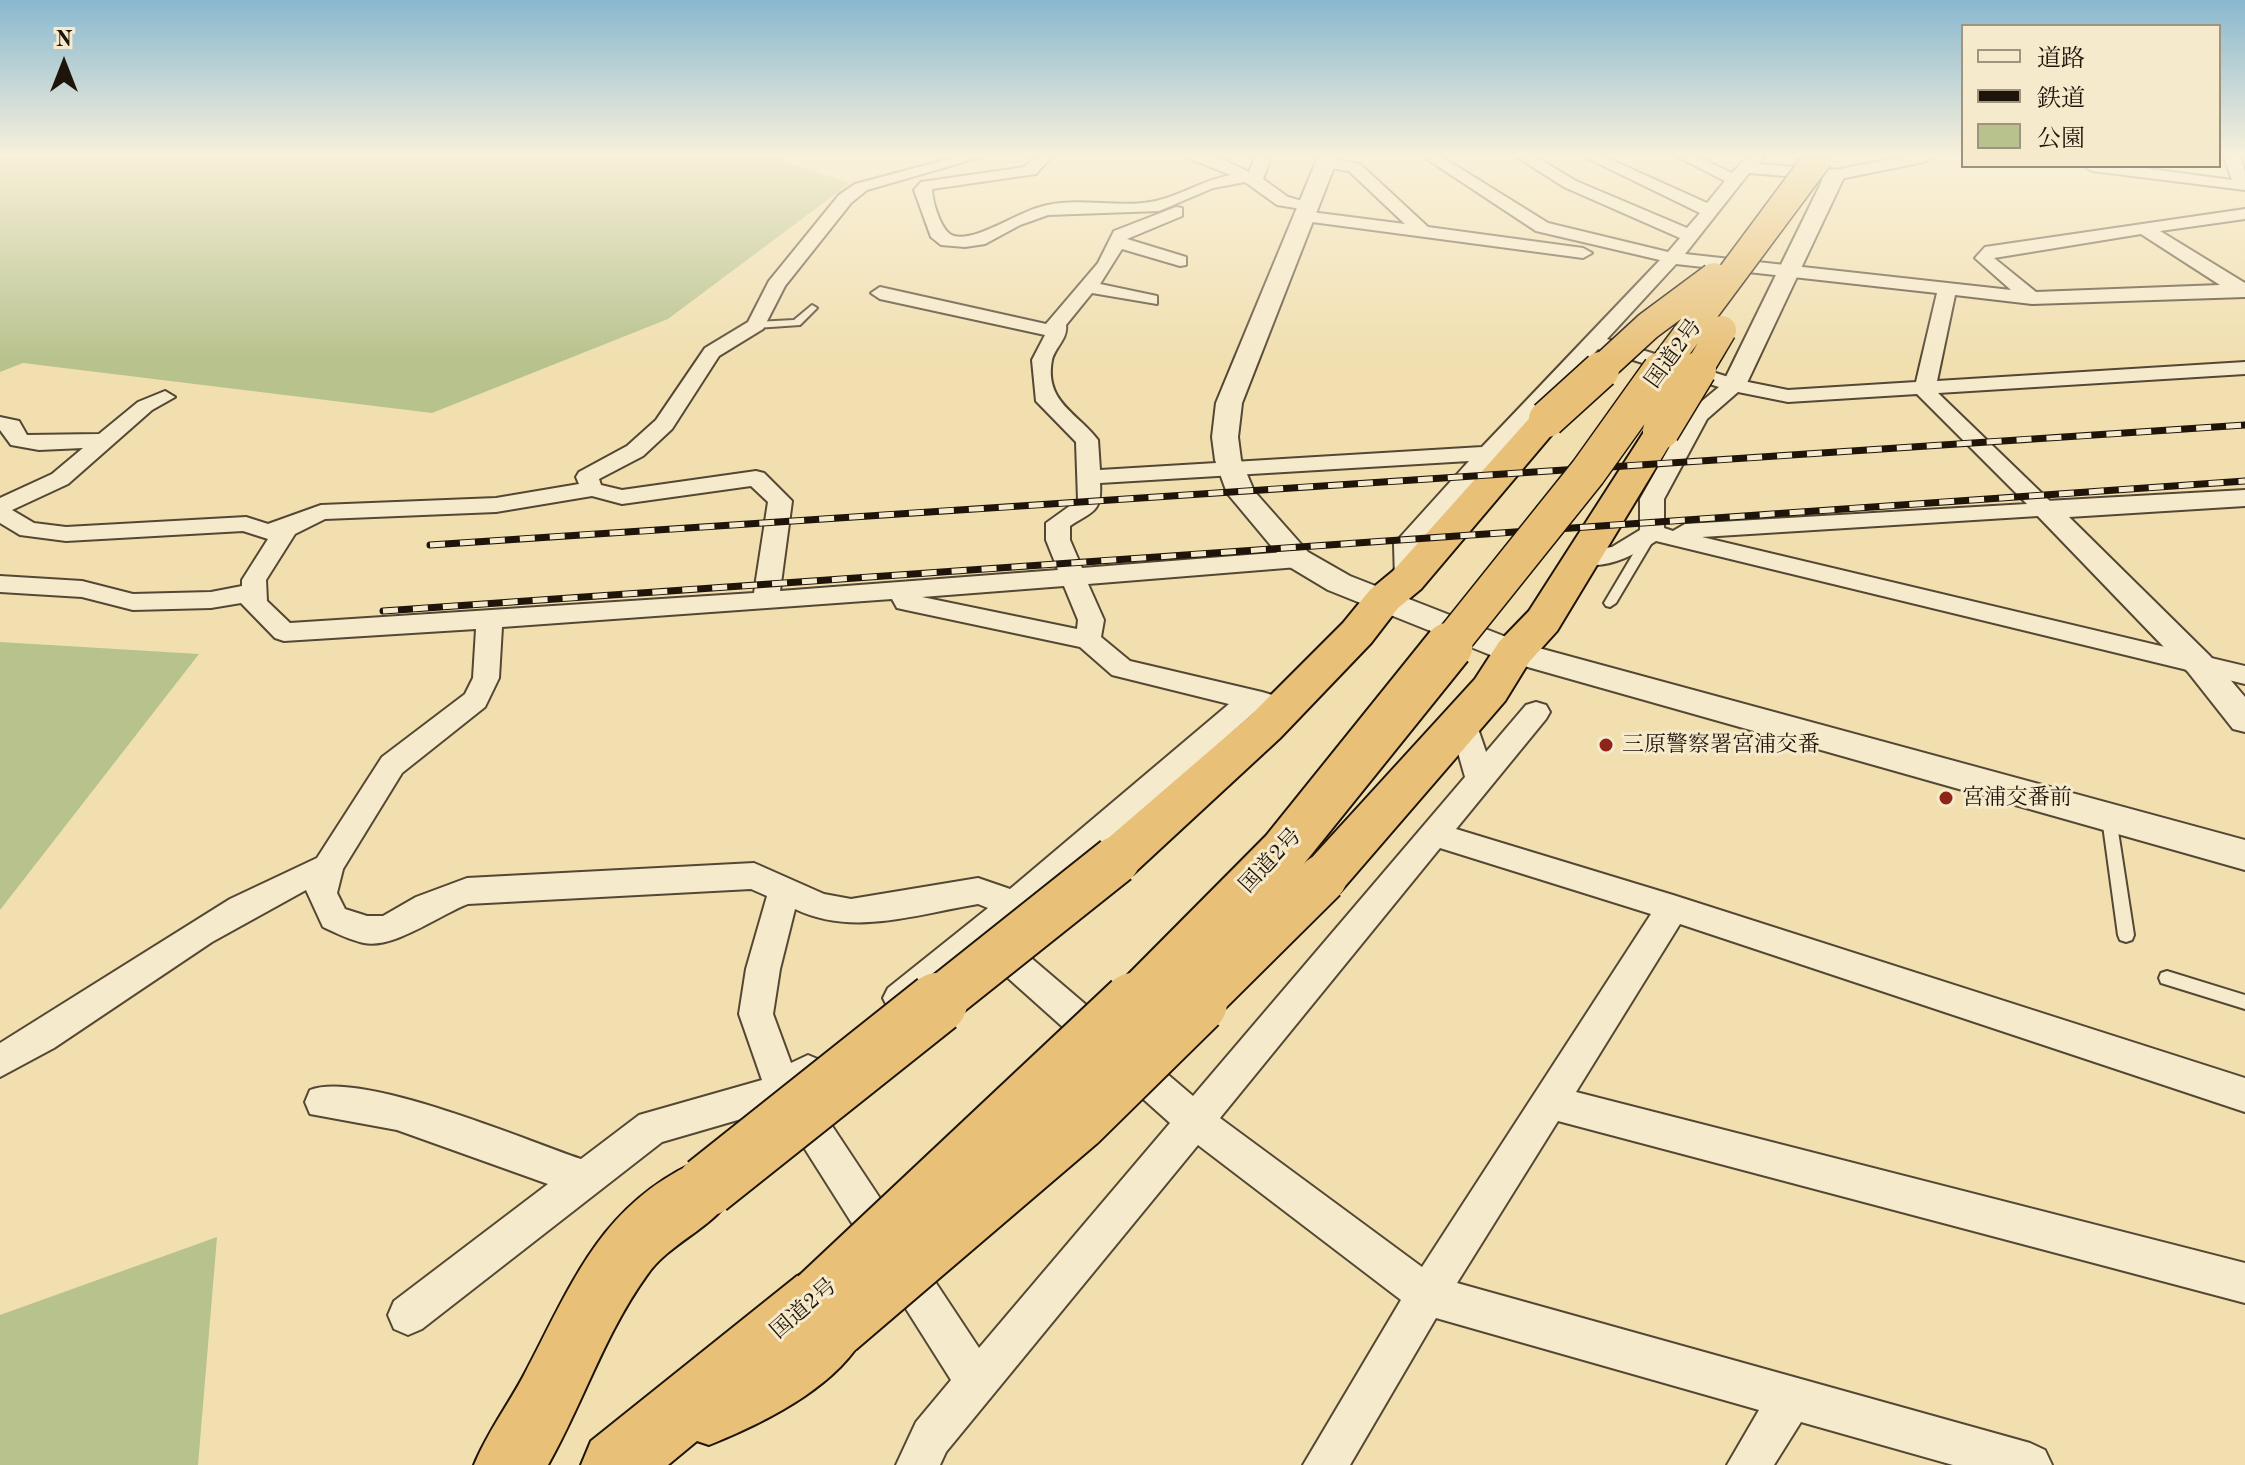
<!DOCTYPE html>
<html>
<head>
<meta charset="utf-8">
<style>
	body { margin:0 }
	#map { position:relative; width:2245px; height:1465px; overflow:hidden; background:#f1dfb0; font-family:"Old Standard TT","Noto Serif JP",serif }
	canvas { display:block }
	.legend { position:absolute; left:1961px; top:24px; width:260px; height:144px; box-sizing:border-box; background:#f6eacc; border:2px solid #a0947e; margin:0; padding:10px 14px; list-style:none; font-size:24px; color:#1f140a }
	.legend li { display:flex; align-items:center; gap:16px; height:40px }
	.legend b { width:40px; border:2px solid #a0947e }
	.north { position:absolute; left:24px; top:24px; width:80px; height:80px; -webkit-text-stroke:6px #f6eacc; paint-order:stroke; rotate:0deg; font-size:22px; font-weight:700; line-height:32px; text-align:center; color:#1f140a }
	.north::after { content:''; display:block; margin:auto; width:28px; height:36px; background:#1f140a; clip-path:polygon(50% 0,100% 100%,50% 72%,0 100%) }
</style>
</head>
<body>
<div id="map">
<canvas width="2245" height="1465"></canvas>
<ul class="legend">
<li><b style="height:10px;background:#f6eacc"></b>道路</li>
<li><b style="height:10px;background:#1f140a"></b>鉄道</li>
<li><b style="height:22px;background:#b7c28d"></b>公園</li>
</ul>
<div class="north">N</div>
</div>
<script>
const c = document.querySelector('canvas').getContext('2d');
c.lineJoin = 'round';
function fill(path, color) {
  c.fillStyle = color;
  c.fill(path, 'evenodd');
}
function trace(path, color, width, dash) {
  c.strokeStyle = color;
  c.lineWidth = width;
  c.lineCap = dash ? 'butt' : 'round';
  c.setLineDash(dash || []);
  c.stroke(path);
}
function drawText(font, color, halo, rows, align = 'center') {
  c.font = font + ' "Old Standard TT","Noto Serif JP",serif';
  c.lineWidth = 6;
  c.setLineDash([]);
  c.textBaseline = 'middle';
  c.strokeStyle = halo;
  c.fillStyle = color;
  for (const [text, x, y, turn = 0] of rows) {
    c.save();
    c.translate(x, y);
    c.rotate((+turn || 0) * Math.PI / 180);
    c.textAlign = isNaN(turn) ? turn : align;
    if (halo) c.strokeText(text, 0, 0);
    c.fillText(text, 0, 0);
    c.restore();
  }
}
fill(new Path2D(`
	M0 157H781L785 162 850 183 668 319 432 413 23 363 0 372Z
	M0 642 199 654 0 910Z
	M217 1237 198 1465H0V1315Z`), '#b7c28d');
const service = new Path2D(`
	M812 305 817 308 800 325 756 328 751 325 756 322 794 320Z
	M1651 530 1657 534 1616 603 1610 607 1606 606 1604 603 1645 534Z
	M2109 812 2114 814 2116 818 2134 935 2132 940 2126 942 2120 940 2118 935 2102 818 2104 814Z
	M2167 971 2245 995V1009L2161 983 2159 978 2161 973Z`);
const minor = new Path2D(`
	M956 157H981L867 190 851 203 785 286 763 329 719 356 672 429 643 456 599 479 601 485 622 490 756 471 764 473 792 501 780 591 1058 570 1046 540V523L1078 500 1076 442 1036 401 1032 360 1045 335 880 299 871 293 880 287 1046 324 1098 263 1114 231 1176 207 1182 208V216L1127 239 1186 257V265L1180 266 1122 249 1100 284 1157 296V304L1092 293 1066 325C1068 339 1055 347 1052 360 1044 402 1078 413 1098 440L1100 470 1482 447 1660 260 1536 231 1424 157H1442L1548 223 1668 252 1680 238 1564 187 1517 157H1536L1576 181 1687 228 1700 213 1585 157H1605L1707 203 1725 181 1678 157H1698L1732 173 1747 157H1764L1758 164 1835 170 1902 157H1932L1924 162 1835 180 1749 173 1685 254 2011 290 1975 258 1985 247 2245 209V219L2160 231 2245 283V297L2032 304 1955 295 1937 381 2245 362V374L1938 393 2054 505 2058 510 2054 515 1702 537 2245 666V684L1656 541C1631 557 1604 571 1573 563L1570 558 1573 553 1612 547 1640 530V499L1690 411 1719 387 1598 349 1418 545 1419 580 1416 586H1398L1395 580 1394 544 1469 461 1100 483C1102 512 1093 511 1070 526V540L1082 568 1298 551 1310 559 1298 567 1088 584 1104 620 1101 637 1130 661 1262 692 1272 695 1276 702 1272 709 1257 710 1003 934 1193 1096 1465 777 1449 721 1453 714 1463 711 1473 714 1486 752 1526 705 1536 702 1546 705 1550 712 1546 719 1456 829 1673 895 2245 1078V1112L1680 924 1576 1092 2245 1263V1303L1558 1121 1457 1283 2030 1443 2045 1450 2052 1465H1953L1801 1422 1774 1465H1727L1759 1410 1436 1318 1350 1465H1303L1401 1300 1198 1145 946 1452 940 1465H896L916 1422 951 1380 779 1108 662 1142 422 1329 408 1335 394 1329 388 1315 394 1301 548 1184 397 1130 310 1114 305 1102 310 1090C361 1070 525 1140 581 1159L639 1115 762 1080 739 1014 746 969 767 896 751 889 468 904C439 915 394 949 364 943 350 940 336 933 323 927L306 890 212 942 54 1048 0 1077V1043L230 899 317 858 382 757 465 694 473 678 476 629 284 641 275 638 241 603 211 608 133 610 82 597 0 592V576L82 581 133 594 211 592 242 586V580L268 539 243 531 66 541 20 535 0 523V498L52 474 83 448 39 450 11 445 0 430V417L19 421 27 435 99 434 138 402 165 391 175 397 152 410 68 484 12 510 34 523 66 527 246 517 268 524 321 505 496 498 579 484 576 477 579 472 627 446 656 420 705 348 748 322 769 281 839 195 855 184ZM2141 234 2220 285 2036 292 1994 258ZM1676 264 1937 293 1916 382 1788 390 1738 380 1607 339ZM1738 392 1788 402 1917 394 2027 504 1685 524 1673 531 1664 528V499L1707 419ZM751 486 768 502 754 593 290 623 267 601 266 580 295 534 325 519 496 512 592 496 622 504ZM1064 586 1078 620 1077 629 922 597ZM892 599 897 608 906 610 1080 647 1112 675 1229 704 1010 889 978 878 851 899 824 894 754 863 467 878 416 897 383 916H367L345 909 337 893 343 869 402 773 485 707 499 678 502 627ZM1440 848 1651 914 1422 1267 1220 1118ZM978 904 988 908 888 988 883 998 888 1008 900 1013 912 1008 980 953 1170 1123 979 1348 809 1091 820 1082 826 1071 820 1060 808 1055 791 1063 773 1014 780 969 795 909C853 937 917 914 978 904Z
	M1035 157H1051L1036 174 932 189C932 200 941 233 954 236 975 242 1017 213 1040 207 1076 196 1119 209 1156 201 1182 195 1203 180 1231 175L1185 157H1218L1249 172 1255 157H1271L1263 179 1288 197 1316 205 1308 210 1277 205 1245 182 1213 188 1159 211 1048 215 1020 225 985 244 965 247 941 245 931 237 914 190 921 182 1025 167Z
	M2224 157H2240L2245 172V190L2092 171 2084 166H2128L2232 180Z
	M1325 158 1360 164 1428 227 1583 248 1592 253 1583 258 1297 220 1295 216 1303 211 1405 224 1349 171 1319 166V160Z`);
const tertiary = new Path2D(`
	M1318 157H1338L1242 403 1238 437 1241 460 1254 491 1308 552 1350 576 1524 644 2245 840V870L1503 660 1328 590 1288 566 1227 493 1215 460 1212 437 1216 403Z
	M1835 169 1845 175 1746 385 1734 392 1725 390 1722 385 1825 175Z
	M2245 490V506L2069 517 2210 656 2245 697V732L2233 729 2188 672 2032 510 2036 504 2046 501Z`);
const trunk = new Path2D(`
	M1547 409 1559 412 1564 419 1559 426 1421 589 1398 608 1371 643 1280 738 1133 874 1116 879 1099 874 1092 860 1099 846 1250 716 1343 623 1370 590 1393 571 1535 412Z
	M1661 421 1673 424 1678 431 1557 631 1529 662 1505 701 1340 892 1323 898 1306 892 1299 878 1306 864 1475 679 1499 642 1529 611 1649 424Z
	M707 1157 728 1165 737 1186C720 1227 672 1239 647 1275 605 1333 583 1403 548 1465H474C487 1433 508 1405 524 1375 573 1282 602 1200 707 1157Z
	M819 1266 841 1276 849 1301 859 1304 868 1327C844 1384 764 1423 709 1445L697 1441 668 1465H581L591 1441 797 1276Z`);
trace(service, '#544734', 4);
trace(minor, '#544734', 4);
trace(tertiary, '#544734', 4);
trace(trunk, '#1f140a', 4);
fill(service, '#f6eacc');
fill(minor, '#f6eacc');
fill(tertiary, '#f6eacc');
fill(trunk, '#e8c078');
const rail = new Path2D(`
	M430 545 2245 425
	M383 611 2245 481`);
trace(rail, '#1f140a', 7);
trace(rail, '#f6eacc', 5, [15]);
const trunkBridgeFar3 = new Path2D(`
	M1598 372 1648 326 1714 277
	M1659 372 1819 157
	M1697 372 1722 330`);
const trunkBridgeFar2 = new Path2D(`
	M1547 419 1601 370
	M1661 431 1698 370
	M1447 648 1588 472 1661 370`);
const trunkBridgeFar1 = new Path2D(`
	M934 1005 1116 860
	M1131 1005 1284 851 1449 646
	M1195 1005 1323 878`);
const trunkBridge = new Path2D(`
	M707 1186 937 1003
	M819 1298 1133 1003
	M836 1327 1077 1121 1197 1003`);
trace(trunkBridgeFar3, '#1f140a', 31, []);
trace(trunkBridgeFar2, '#1f140a', 39, []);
trace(trunkBridgeFar1, '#1f140a', 51, []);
trace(trunkBridge, '#1f140a', 64, []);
trace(trunkBridgeFar3, '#e8c078', 28);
trace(trunkBridgeFar2, '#e8c078', 36);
trace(trunkBridgeFar1, '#e8c078', 47);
trace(trunkBridge, '#e8c078', 60);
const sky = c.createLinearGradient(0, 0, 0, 362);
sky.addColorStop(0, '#89b8d0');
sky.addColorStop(0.43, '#f9f1db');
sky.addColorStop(1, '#f9f1db00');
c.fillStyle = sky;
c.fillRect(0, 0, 2245, 362);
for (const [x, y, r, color] of [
	[1606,745,8,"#8f2418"],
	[1946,798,8,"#8f2418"]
]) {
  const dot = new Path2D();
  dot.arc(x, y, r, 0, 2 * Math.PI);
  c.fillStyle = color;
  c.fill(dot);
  trace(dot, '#f6eacc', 3);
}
drawText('22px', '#1f140a', '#f6eacc', [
	["国道2号",1674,354,-54],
	["国道2号",1271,861,-47],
	["国道2号",804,1309,-41]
]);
drawText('22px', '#1f140a', '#f6eacc', [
	["三原警察署宮浦交番",1622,745],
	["宮浦交番前",1962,798]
], 'left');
</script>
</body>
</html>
